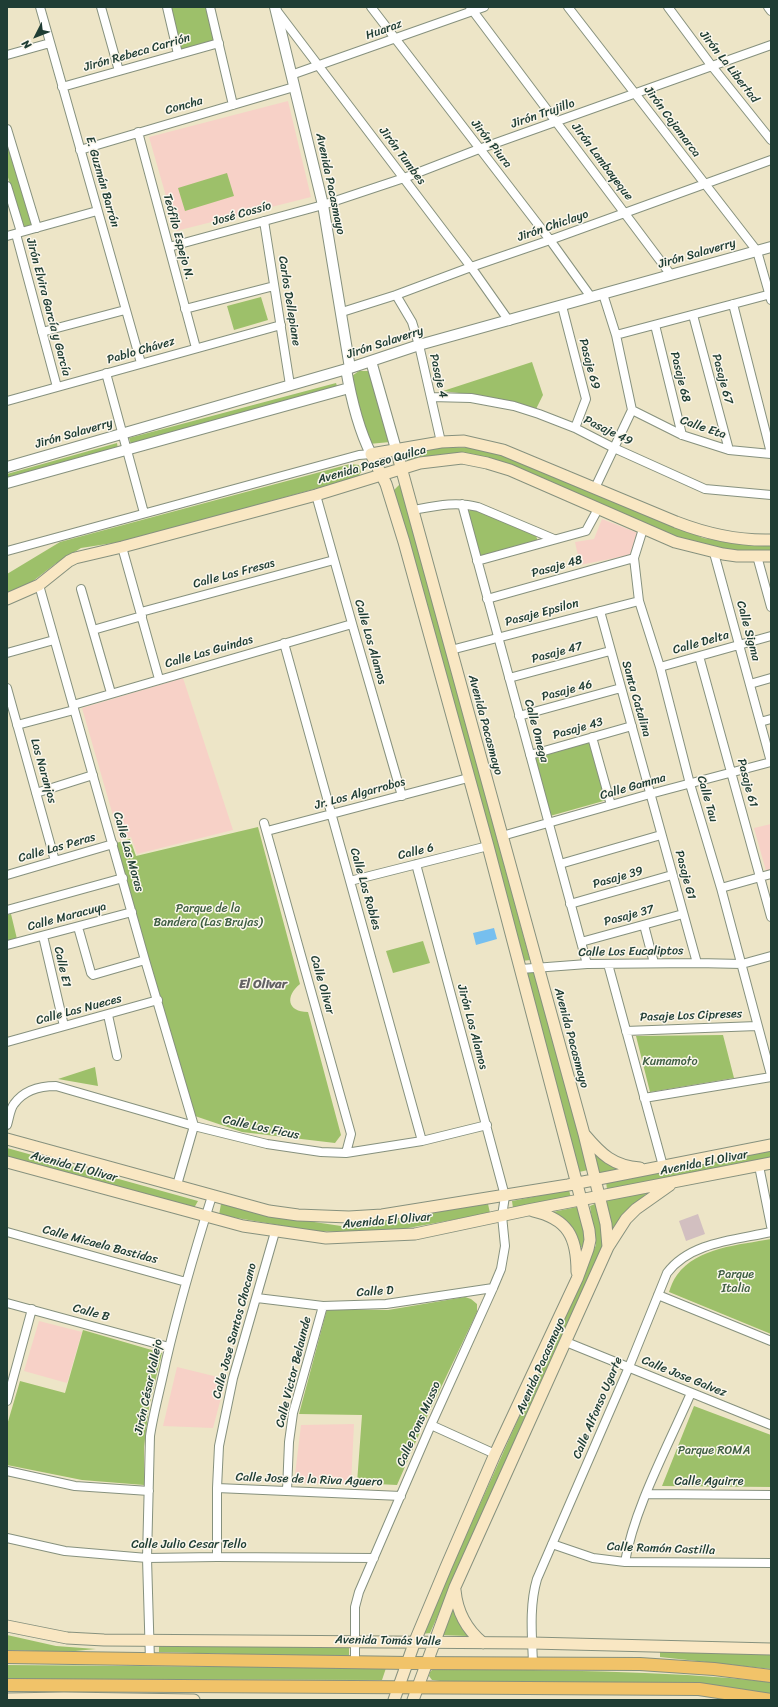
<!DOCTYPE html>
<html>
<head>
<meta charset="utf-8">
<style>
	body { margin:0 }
	#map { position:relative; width:778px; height:1707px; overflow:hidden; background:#ede5c7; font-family:Sriracha,sans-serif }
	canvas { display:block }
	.frame { position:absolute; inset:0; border:8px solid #1f3d34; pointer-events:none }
	.north { position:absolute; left:16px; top:16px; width:40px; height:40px; -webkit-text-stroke:3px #fbf7ec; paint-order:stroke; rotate:228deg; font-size:11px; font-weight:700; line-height:16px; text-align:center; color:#1f3d34 }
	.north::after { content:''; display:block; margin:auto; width:14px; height:18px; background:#1f3d34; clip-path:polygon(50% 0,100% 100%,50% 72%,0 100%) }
</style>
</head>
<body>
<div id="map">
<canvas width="778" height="1707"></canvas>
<div class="frame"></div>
<div class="north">N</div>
</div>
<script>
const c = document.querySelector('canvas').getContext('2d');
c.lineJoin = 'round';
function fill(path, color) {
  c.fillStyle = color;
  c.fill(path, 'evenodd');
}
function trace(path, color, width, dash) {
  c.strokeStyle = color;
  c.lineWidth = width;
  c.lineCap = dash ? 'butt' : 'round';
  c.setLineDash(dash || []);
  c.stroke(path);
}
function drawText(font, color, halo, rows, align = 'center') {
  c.font = font + ' Sriracha,sans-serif';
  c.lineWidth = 3;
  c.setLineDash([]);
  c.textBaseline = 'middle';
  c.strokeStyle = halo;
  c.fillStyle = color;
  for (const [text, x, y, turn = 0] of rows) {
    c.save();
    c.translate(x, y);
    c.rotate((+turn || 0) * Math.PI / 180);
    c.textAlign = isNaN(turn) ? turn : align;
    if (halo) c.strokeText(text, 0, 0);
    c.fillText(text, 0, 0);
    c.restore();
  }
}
fill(new Path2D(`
	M288 101 311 197 176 231 149 137Z
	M602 519 638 533 630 555 580 565 575 542 594 539Z
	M183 678 233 830 137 854 131 837 120 840 82 708Z
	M771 824V870L766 871 754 828Z
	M39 1321 82 1332 67 1383 24 1371Z
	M177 1367 226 1379 213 1428 163 1426Z
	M354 1424 351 1484 294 1483 301 1425Z`), '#f7d1c7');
fill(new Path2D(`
	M698 1214 705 1234 686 1241 679 1221Z`), '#d2bfc0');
fill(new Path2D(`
	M168 7H206L215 42 181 51Z
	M7 140 33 227 23 229 7 174Z
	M227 173 234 196 185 211 178 188Z
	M261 297 268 320 234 330 227 306Z
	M532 362 543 395 536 409C506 399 475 395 443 391Z
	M359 371H371L390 442 369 444 349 378Z
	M336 383 338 389 131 444 129 438Z
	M117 443 118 449 7 479V474Z
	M444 447 477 448 505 454 703 538 733 543 771 544V552L737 553 678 538 481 457 407 462 402 453Z
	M350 464 359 465 361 472 358 477 126 541 81 548 55 564 24 588 7 594V574L60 542Z
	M400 484 530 960 522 961 393 491Z
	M471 509 477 510 536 536 538 541 481 557 468 512Z
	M590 739 607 800 550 816 533 756Z
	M258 827 300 984C285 996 287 1012 308 1012L341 1135 335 1143 242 1132 192 1115 113 844 130 839 136 856Z
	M11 914 17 939 7 941V915Z
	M423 941 430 963 393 973 386 951Z
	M535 969 588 1170 579 1172 526 972Z
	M723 1035 734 1078 650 1092 636 1036Z
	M95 1067 98 1086 58 1079Z
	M7 1148 198 1201 194 1208 7 1158Z
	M592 1149 624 1170 598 1175Z
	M771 1149V1157L607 1189 606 1182Z
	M569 1190 571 1198 513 1208 512 1201Z
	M650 1191 628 1209 612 1229 605 1200Z
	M597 1203 604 1240 603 1251 430 1633 422 1634 596 1245 590 1206Z
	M221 1204 281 1217 341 1226 488 1204 490 1213 381 1233 314 1231 219 1215Z
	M577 1207C582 1222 587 1234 583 1250L571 1229 553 1212Z
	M771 1239V1334L669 1292C671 1286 673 1280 677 1275 697 1247 740 1245 771 1239Z
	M465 1297 471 1299 477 1304V1312L424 1423 397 1485 357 1483 362 1415 299 1414 327 1309 388 1310Z
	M83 1330 162 1353 149 1407 144 1447V1485L82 1480 7 1465V1425L20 1381 65 1393Z
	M694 1406 771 1435V1487L662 1486Z
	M452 1606 460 1625 468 1636 439 1635Z
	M7 1635 56 1646 96 1649 65 1652 7 1650Z
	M159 1645 349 1647V1657L159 1652Z
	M660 1650 771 1654V1669L660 1657Z
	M7 1665 386 1668 382 1680 7 1679Z
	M433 1669C546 1670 659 1670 771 1682V1694L600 1683 440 1681 432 1680 429 1676 430 1672Z`), '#9dc06a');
fill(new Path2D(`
	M494 928 497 939 476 945 473 933Z`), '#76bfef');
const minor = new Path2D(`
	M40 7 141 363
	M101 7 119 71
	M167 7 178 54
	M210 7 233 105
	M371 7 550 240 591 297
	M470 7 671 275
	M568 7 757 251 771 300
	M668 7 711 65 771 140
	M768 7 771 11
	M277 11 471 267 509 321
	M7 55 50 43
	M291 75 484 7
	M62 87 219 43
	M7 129 37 228
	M138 132 196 348
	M80 150 294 87
	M7 186 21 232
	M264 221 290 385
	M16 234 57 387
	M7 236 97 211
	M169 247 323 205 404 178 479 149 771 45
	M396 295 412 322 419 345 441 442
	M733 304 771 453
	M562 306 586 399 575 428
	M185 309 274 286
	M342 312 396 295 471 267 550 240 771 160
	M693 315 729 450
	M655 325 682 435
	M42 332 125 310
	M616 335 771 294
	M106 373 144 513
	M431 397 471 398 514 406 539 414 575 428 614 448 705 489 771 495
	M7 401 281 325
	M632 410 682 435 729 450 771 454
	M595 488 632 410 616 335 603 294
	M316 495 353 627 402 796
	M462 504 587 964
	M413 510C435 506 456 501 478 507L554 539
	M643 529 634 558 639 601 660 667 690 784 721 888 771 1075
	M122 547 159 679
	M7 551 359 455 371 454
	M714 553 771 762
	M757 556 771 607
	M477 561 586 531 598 509
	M39 585 145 960 194 1126 177 1185
	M81 589 111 693
	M487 599 634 558
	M600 611 697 963
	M141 612 334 560
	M93 630 142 616
	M284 643 422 1141
	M451 650 639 601
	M7 653 54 640
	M699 656 771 917
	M660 667 771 636
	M509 678 610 651
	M750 684 771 678
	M7 688 55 861
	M73 705 352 624
	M519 716 621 688
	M760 722 771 719
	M17 725 74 710
	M592 737 611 805
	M530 755 632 726
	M36 793 93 775
	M264 823 351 1134 346 1153
	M267 831 468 778
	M502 836 650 794 771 762
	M560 864 661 835
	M7 875 113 844
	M350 881 488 846
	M721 888 771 874
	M570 904 672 875
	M7 910 123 878
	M644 925 654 963
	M78 927 91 973 93 975 145 960
	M43 936 64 1026
	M581 942 683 914
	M7 945 132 912
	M608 964 663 1166
	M521 969 587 964 697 963 742 964 771 956
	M108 1015 117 1056
	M626 1031 757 1026
	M7 1042 158 1000
	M644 1098 771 1077
	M7 1125C9 1119 10 1109 14 1104 24 1090 40 1086 56 1086L194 1126 267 1144 321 1152 346 1153 422 1141 487 1125
	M759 1166 771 1226
	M7 1232 186 1282
	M658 1295 771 1341
	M257 1298 323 1306 386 1304 493 1288
	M7 1303 169 1347
	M566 1342 771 1425
	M7 1401 32 1309
	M431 1425 495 1454
	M7 1471 75 1486 149 1491
	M217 1488 401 1496
	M287 1491 289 1442 293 1413 323 1306
	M646 1494 771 1495
	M7 1538 65 1551 147 1558 217 1557 374 1558
	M552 1544 593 1558 625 1562 771 1563
	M217 1557V1488L219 1446 233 1378 275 1232
	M625 1562C634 1508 669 1444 691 1393
	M150 1661 147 1558 150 1436C154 1410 161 1386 166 1361 179 1305 195 1250 212 1196
	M355 1662V1607L359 1592 431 1425 493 1288 501 1269 505 1246 502 1216 505 1196 416 864
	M533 1663C532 1636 529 1606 537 1579L629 1367 667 1273C690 1242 735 1240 771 1232`);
const tertiary = new Path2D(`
	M275 7 323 205 350 368
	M371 361 396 449
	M346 369C351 398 358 428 371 454
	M7 467 350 368 419 345 771 247
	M7 483 349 388`);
const secondary = new Path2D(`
	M396 449 584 1134 606 1224 608 1247 455 1587 413 1700
	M7 599 39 585 69 561 75 558 122 547 316 495 420 463 462 458 487 463 510 470 675 542 723 554 737 556H771
	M585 1135C601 1154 613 1166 640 1168
	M7 1139 269 1211 298 1215 349 1217 382 1215 568 1185 771 1145
	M7 1162 243 1226 326 1238 415 1234 528 1210 771 1163
	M533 1211C568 1219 577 1237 577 1272
	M608 1247 626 1219 636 1209 670 1185
	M455 1590C457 1612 466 1629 483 1643
	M7 1626 67 1638 104 1640 532 1643 771 1649
	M7 1699 64 1698 194 1700
	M394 1700 415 1641 446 1567 495 1454 577 1279 588 1249 590 1240 589 1230 488 846 404 542 386 484 371 454 441 442 464 441 503 450 676 522C707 534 737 541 771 540`);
const primary = new Path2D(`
	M7 1657 408 1663 640 1664 714 1669 771 1676
	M7 1685 699 1689 771 1700`);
trace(minor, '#86917e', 10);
trace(tertiary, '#86917e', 12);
trace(secondary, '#86917e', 13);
trace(primary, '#86917e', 14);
trace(minor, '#fff', 8);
trace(tertiary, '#fff', 10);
trace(secondary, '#f9e7c3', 11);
trace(primary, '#f1c369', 12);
drawText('12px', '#1f3d34', '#fbf7ec', [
	["Huaraz",384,30,-20],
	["Jirón Rebeca Carrión",137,53,-16],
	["Jirón La Libertad",729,67,52],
	["Concha",184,106,-16],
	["Jirón Trujillo",543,114,-19],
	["Jirón Cajamarca",672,122,53],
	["Jirón Piura",491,144,52],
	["Jirón Tumbes",402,156,53],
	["Jirón Lambayeque",602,162,53],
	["E. Guzmán Barrón",102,182,74],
	["Avenida Pacasmayo",330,184,78],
	["José Cossío",242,214,-16],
	["Jirón Chiclayo",553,226,-19],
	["Teófilo Espejo N.",178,237,75],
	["Jirón Salaverry",697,254,-16],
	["Carlos Dellepiane",289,301,81],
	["Jirón Elvira García y García",48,307,75],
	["Jirón Salaverry",385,343,-18],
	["Pablo Chávez",141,351,-16],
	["Pasaje 69",589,364,75],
	["Pasaje 4",438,376,77],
	["Pasaje 68",680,377,76],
	["Pasaje 67",722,379,75],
	["Calle Eta",703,428,19],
	["Pasaje 49",608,431,26],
	["Jirón Salaverry",74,434,-16],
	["Avenida Paseo Quilca",372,465,-16],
	["Pasaje 48",557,567,-16],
	["Calle Las Fresas",234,574,-15],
	["Pasaje Epsilon",542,613,-15],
	["Calle Sigma",748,631,75],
	["Calle Los Alamos",370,642,74],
	["Calle Delta",701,643,-16],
	["Calle Las Guindas",209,652,-16],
	["Pasaje 47",557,653,-15],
	["Pasaje 46",567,691,-15],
	["Santa Catalina",636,699,74],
	["Avenida Pacasmayo",485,725,75],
	["Pasaje 43",578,729,-16],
	["Calle Omega",536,731,75],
	["Los Naranjos",43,771,74],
	["Pasaje 61",747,783,75],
	["Calle Gamma",633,787,-16],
	["Jr. Los Algarrobos",360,794,-15],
	["Calle Tau",707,799,74],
	["Calle Las Peras",57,848,-16],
	["Calle Las Moras",128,852,74],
	["Calle 6",416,852,-14],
	["Pasaje G1",685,875,75],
	["Pasaje 39",618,878,-16],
	["Calle Los Robles",365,889,74],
	["Pasaje 37",629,916,-15],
	["Calle Maracuya",67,917,-15],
	["Calle Los Eucaliptos",631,952,-1],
	["Calle E1",62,967,77],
	["Calle Olivar",322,985,74],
	["Calle Las Nueces",79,1010,-15],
	["Pasaje Los Cipreses",691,1016,-2],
	["Jirón Los Alamos",472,1027,75],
	["Avenida Pacasmayo",571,1038,75],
	["Calle Los Ficus",261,1128,12],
	["Avenida El Olivar",704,1163,-11],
	["Avenida El Olivar",74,1167,15],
	["Avenida El Olivar",387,1221,-5],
	["Calle Micaela Bastidas",100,1245,15],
	["Calle D",375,1292,-4],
	["Calle B",91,1313,15],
	["Calle Jose Santos Chocano",235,1331,-75],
	["Avenida Pacasmayo",541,1366,-66],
	["Calle Victor Belaunde",294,1372,-76],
	["Calle Jose Galvez",684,1377,22],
	["Jirón César Vallejo",149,1387,-78],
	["Calle Alfonso Ugarte",598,1408,-67],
	["Calle Pons Musso",419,1424,-66],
	["Calle Jose de la Riva Aguero",309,1480,2],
	["Calle Aguirre",709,1482],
	["Calle Julio Cesar Tello",189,1545],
	["Calle Ramón Castilla",661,1549,2],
	["Avenida Tomás Valle",388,1641,1]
]);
drawText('12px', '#3e5e42', '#fbf7ec', [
	["Parque de la",208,909],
	["Bandera (Las Brujas)",208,923],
	["Kumamoto",670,1062],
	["Parque",736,1275],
	["Italia",736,1289],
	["Parque ROMA",714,1451]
]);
drawText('bold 13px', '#636263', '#fbf7ec', [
	["El Olivar",263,985]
]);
</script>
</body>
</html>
